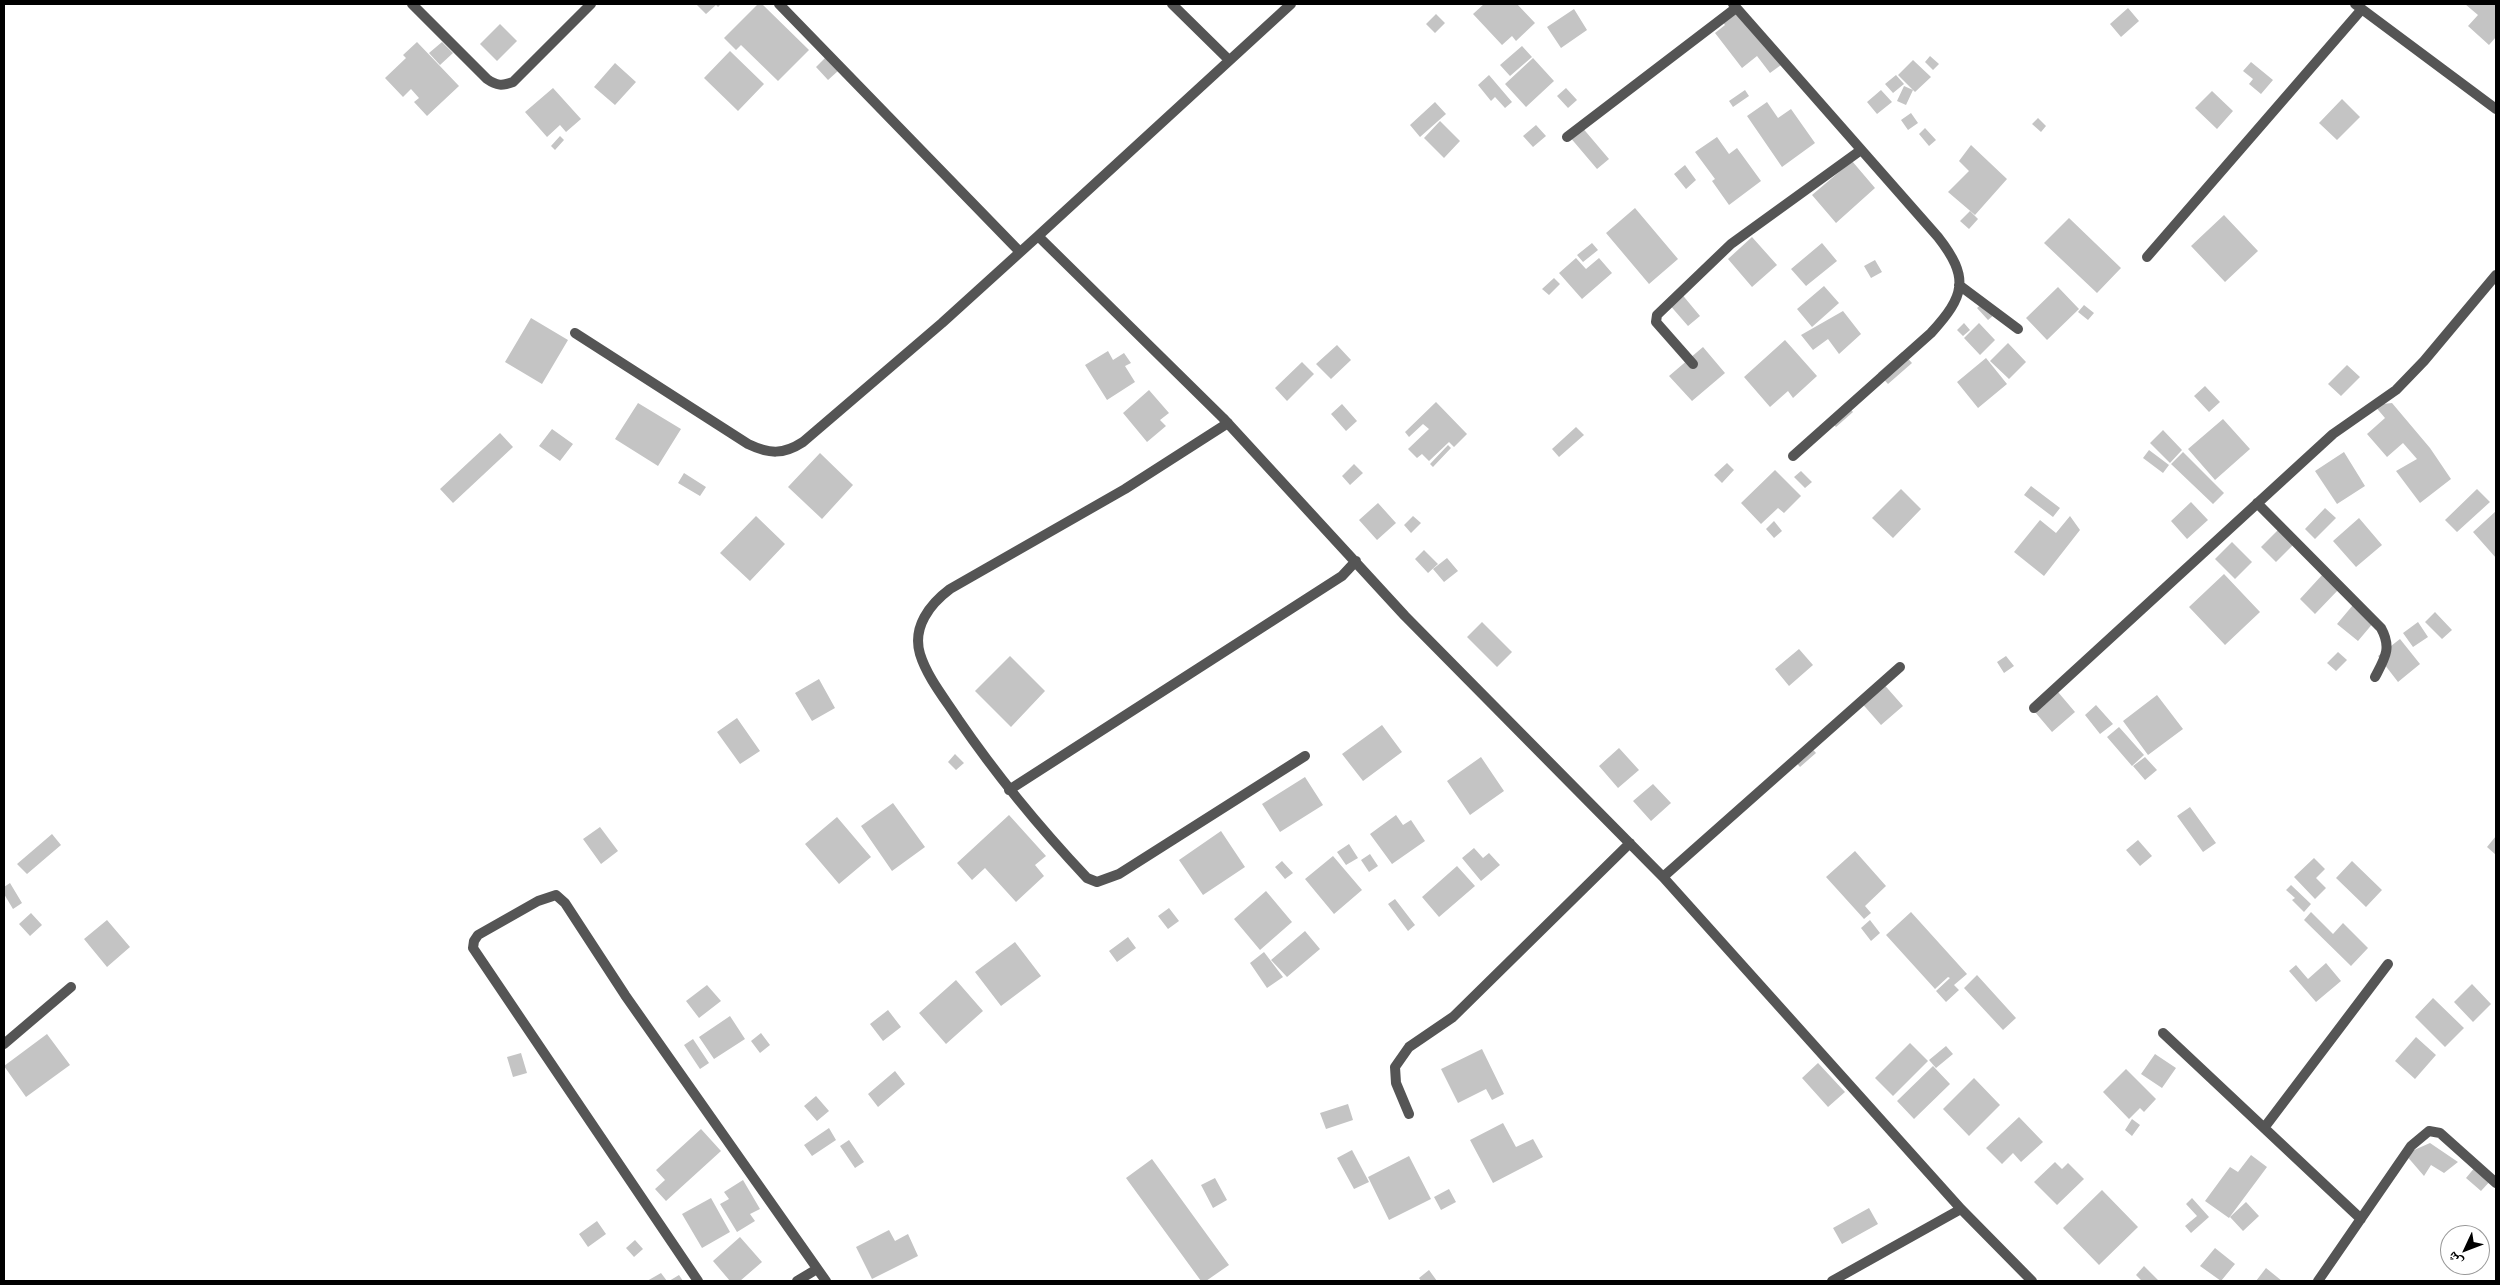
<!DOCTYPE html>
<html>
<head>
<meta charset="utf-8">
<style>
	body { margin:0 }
	#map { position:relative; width:2500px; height:1285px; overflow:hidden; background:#fff; font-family:Montserrat,"Noto Naskh Arabic",sans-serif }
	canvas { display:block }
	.frame { position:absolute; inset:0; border:5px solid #000; pointer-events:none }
	.north { position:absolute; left:2440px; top:1225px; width:50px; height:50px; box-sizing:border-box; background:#fff; border:1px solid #999; border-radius:50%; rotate:227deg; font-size:14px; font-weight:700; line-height:20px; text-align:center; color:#000 }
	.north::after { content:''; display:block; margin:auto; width:18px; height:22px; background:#000; clip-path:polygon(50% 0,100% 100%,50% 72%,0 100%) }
</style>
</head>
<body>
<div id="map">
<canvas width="2500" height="1285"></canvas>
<div class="frame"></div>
<div class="north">ش</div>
</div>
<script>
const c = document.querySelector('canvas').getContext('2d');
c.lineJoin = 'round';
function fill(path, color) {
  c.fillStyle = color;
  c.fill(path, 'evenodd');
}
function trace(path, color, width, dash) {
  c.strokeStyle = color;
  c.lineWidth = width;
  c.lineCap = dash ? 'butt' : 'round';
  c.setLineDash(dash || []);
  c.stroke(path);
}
fill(new Path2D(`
	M696 4H721L718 7 716 5 706 14Z
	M758 4H762L809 50 778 81 741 45 736 50 724 38Z
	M1484 4H1517L1535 23 1516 41 1512 36 1502 45 1473 14Z
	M1733 4 1781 65 1770 73 1757 56 1742 68 1715 33 1725 25 1718 16Z
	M2465 4H2496V37L2489 45 2468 26 2478 15Z
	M2128 8 2139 21 2121 37 2110 24Z
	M1574 9 1587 30 1561 48 1547 27Z
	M1436 14 1445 23 1435 33 1426 24Z
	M500 24 517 41 497 61 480 44Z
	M417 42 459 86 427 116 414 102 419 98 411 89 403 97 385 78 406 58 403 55Z
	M442 42 453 53 440 65 429 53Z
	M1522 46 1532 57 1510 76 1500 65Z
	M730 51 764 84 738 111 704 78Z
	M1930 56 1939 64 1933 70 1925 62Z
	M825 58 838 71 828 80 816 67Z
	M1533 58 1554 81 1526 107 1505 84Z
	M1913 60 1931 77 1915 92 1898 75Z
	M2251 62 2273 80 2261 94 2249 84 2253 79 2243 71Z
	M615 63 636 82 615 105 594 87Z
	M1489 75 1512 102 1505 108 1495 97 1491 101 1478 85Z
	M1896 75 1904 84 1893 93 1885 84Z
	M1904 86 1913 90 1906 105 1897 101Z
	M553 88 581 119 566 132 560 125 547 137 525 112Z
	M1566 88 1577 100 1568 108 1557 96Z
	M1745 90 1749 96 1733 107 1729 101Z
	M1881 90 1892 102 1877 114 1867 102Z
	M2212 91 2233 111 2217 129 2195 108Z
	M2342 99 2360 117 2337 140 2319 123Z
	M1435 102 1446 114 1420 137 1410 125Z
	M1767 102 1778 118 1791 109 1815 143 1782 167 1747 116Z
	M1911 113 1918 123 1908 130 1901 120Z
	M2038 118 2046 126 2041 132 2032 124Z
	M1440 121 1460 141 1444 158 1424 138Z
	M1536 125 1546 136 1533 147 1523 136Z
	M1581 126 1609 159 1597 169 1569 136Z
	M1925 128 1936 140 1929 146 1919 134Z
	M560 136 564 140 555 150 551 146Z
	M1717 137 1729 154 1737 148 1761 181 1729 205 1712 181 1715 179 1695 152Z
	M1971 145 2007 179 1975 215 1948 192 1969 171 1959 161Z
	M1852 161 1875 188 1836 223 1812 195Z
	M1685 165 1696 180 1686 189 1674 174Z
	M1635 208 1678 259 1649 284 1606 233Z
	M1970 211 1978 219 1969 229 1960 221Z
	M2224 215 2258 251 2225 282 2191 246Z
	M2069 218 2121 268 2097 293 2044 243Z
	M1752 237 1777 265 1752 287 1728 259Z
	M1592 243 1598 250 1583 262 1577 255Z
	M1822 243 1837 261 1806 286 1791 269Z
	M1576 258 1586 269 1599 258 1612 273 1582 299 1559 273Z
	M1875 260 1882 272 1871 278 1864 266Z
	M1554 278 1560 284 1549 295 1542 289Z
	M1824 286 1839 303 1812 327 1797 309Z
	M2058 287 2079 309 2047 340 2026 318Z
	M1680 292 1700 316 1688 326 1668 303Z
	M1984 302 1995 314 1988 320 1977 308Z
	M2084 305 2094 313 2088 320 2078 312Z
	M1843 311 1861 334 1839 354 1828 339 1813 350 1801 335Z
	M531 318 568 340 542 384 505 362Z
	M1964 323 1970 330 1963 336 1957 330Z
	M1979 323 1995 340 1980 355 1964 338Z
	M1785 340 1817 376 1793 398 1788 391 1770 407 1744 377Z
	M2008 343 2026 362 2009 379 1990 361Z
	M1337 345 1351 360 1331 379 1316 364Z
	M1703 347 1725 373 1692 401 1669 376Z
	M1108 351 1113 360 1124 353 1131 363 1125 366 1135 382 1107 400 1085 365Z
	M1902 352 1912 363 1888 384 1878 373Z
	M1986 358 2007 384 1978 408 1957 382Z
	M1302 362 1314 374 1287 401 1275 388Z
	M2347 365 2360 377 2341 396 2328 384Z
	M2205 386 2220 402 2209 412 2194 396Z
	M1149 390 1169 413 1160 420 1166 426 1147 442 1123 413Z
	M1436 402 1467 434 1454 447 1449 442 1429 461 1422 454 1417 458 1408 449 1429 429 1423 424 1409 437 1405 432Z
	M638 403 681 429 658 466 615 439Z
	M2392 403 2430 448 2451 479 2420 503 2396 471 2417 459 2403 443 2387 457 2367 434 2385 418 2374 405Z
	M1342 404 1357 421 1346 431 1331 414Z
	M1846 404 1853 412 1836 427 1828 419Z
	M2223 419 2250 449 2215 480 2188 449Z
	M1576 427 1584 435 1559 457 1552 449Z
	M552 429 573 444 560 461 539 446Z
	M2163 430 2182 450 2170 463 2150 443Z
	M500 433 513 447 453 503 440 489Z
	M1448 445 1451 448 1433 467 1430 464Z
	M2149 450 2169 465 2163 473 2143 458Z
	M2183 452 2224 493 2213 504 2171 464Z
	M2344 452 2365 486 2337 504 2315 471Z
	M820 453 853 485 822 519 788 487Z
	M1727 463 1734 470 1722 483 1714 475Z
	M1354 464 1363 473 1350 485 1342 476Z
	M1775 470 1801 496 1784 513 1778 508 1761 524 1741 503Z
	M1801 471 1812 482 1805 488 1794 477Z
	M684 473 706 487 700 496 678 483Z
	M2031 486 2060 508 2053 517 2024 495Z
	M1901 489 1921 509 1893 538 1872 518Z
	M2477 489 2490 502 2457 532 2445 520Z
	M2191 502 2208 520 2187 539 2171 521Z
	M1378 503 1396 523 1377 540 1359 520Z
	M2325 508 2336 518 2315 539 2305 529Z
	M2496 511V558L2473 532Z
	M756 516 785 544 750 581 720 553Z
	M1413 516 1421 523 1411 533 1404 525Z
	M2070 516 2080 530 2044 576 2014 552 2040 520 2056 533Z
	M2359 518 2382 545 2356 567 2333 541Z
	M1774 521 1782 531 1774 538 1766 529Z
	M2278 530 2293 545 2276 562 2261 547Z
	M2232 542 2252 562 2235 579 2215 559Z
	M1424 550 1438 564 1428 573 1415 559Z
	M1447 558 1458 571 1444 582 1433 569Z
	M2224 574 2260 612 2225 645 2189 607Z
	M2323 574 2339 589 2315 614 2300 599Z
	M2353 605 2374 622 2358 641 2337 624Z
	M2435 612 2452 630 2442 639 2425 622Z
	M1482 622 1512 652 1497 667 1467 637Z
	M2418 622 2428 637 2413 647 2403 633Z
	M2400 639 2420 664 2398 682 2378 656Z
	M1799 649 1813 665 1789 686 1775 669Z
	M2338 652 2347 660 2336 671 2327 663Z
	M1010 656 1045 691 1011 727 975 691Z
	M2006 656 2014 666 2004 673 1997 662Z
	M819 679 835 708 812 721 795 693Z
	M1881 681 1903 706 1881 725 1859 700Z
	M2058 692 2075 712 2052 732 2035 712Z
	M2157 695 2183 729 2148 755 2123 721Z
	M2096 705 2113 724 2100 734 2085 715Z
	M737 718 760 751 740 764 717 732Z
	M1382 725 1402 752 1363 781 1342 754Z
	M2119 727 2144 755 2132 766 2107 737Z
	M1808 744 1816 753 1800 767 1792 758Z
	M1619 748 1639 770 1618 788 1599 766Z
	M955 754 964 763 956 770 948 762Z
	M1481 757 1504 791 1470 815 1447 781Z
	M2145 757 2157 770 2145 780 2133 766Z
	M1305 777 1323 805 1280 832 1262 804Z
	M1653 784 1671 803 1651 821 1633 801Z
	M893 803 925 847 892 871 861 826Z
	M2190 807 2216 843 2203 852 2177 816Z
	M1009 815 1046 856 1035 865 1044 876 1016 902 985 868 972 880 957 863Z
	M1396 815 1403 825 1411 820 1425 841 1392 864 1370 834Z
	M837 817 871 857 839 884 805 844Z
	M600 827 618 851 601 864 583 839Z
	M1221 831 1245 867 1203 895 1179 860Z
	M52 834 61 845 27 874 17 864Z
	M2496 836V855L2487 847Z
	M2138 840 2152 856 2140 866 2126 850Z
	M1349 844 1358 858 1346 865 1337 852Z
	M1474 848 1483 858 1489 853 1500 865 1481 881 1462 858Z
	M1855 851 1886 886 1865 906 1871 913 1864 919 1826 877Z
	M1370 854 1378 866 1369 872 1361 860Z
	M1333 856 1362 890 1334 914 1305 879Z
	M2314 858 2325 869 2316 878 2326 888 2315 899 2294 877Z
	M1282 861 1293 873 1285 879 1275 867Z
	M2352 861 2382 890 2366 907 2336 878Z
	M1457 866 1475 886 1439 917 1422 897Z
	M10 883 22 903 13 909 4 894V887Z
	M2291 885 2311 904 2304 912 2292 900 2295 898 2286 890Z
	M1266 891 1292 922 1260 950 1234 919Z
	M1395 899 1415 925 1408 931 1388 904Z
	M1169 908 1179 921 1168 929 1158 916Z
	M1911 912 1967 974 1954 985 1959 990 1946 1002 1936 991 1950 978 1948 977 1935 989 1886 935Z
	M2311 912 2333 934 2343 923 2368 948 2351 966 2304 920Z
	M31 913 42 925 30 936 19 924Z
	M107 920 130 947 107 967 84 939Z
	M1870 920 1880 933 1871 941 1861 928Z
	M1305 931 1320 949 1287 977 1271 960Z
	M1128 937 1136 948 1117 962 1109 951Z
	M1015 942 1041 976 1001 1006 975 972Z
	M1264 952 1283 977 1267 988 1250 963Z
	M2326 963 2341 981 2316 1002 2289 971 2296 965 2308 979Z
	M1977 975 2016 1018 2003 1030 1964 988Z
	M956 980 983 1011 946 1044 919 1013Z
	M2472 984 2491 1004 2473 1022 2454 1002Z
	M707 985 721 1001 699 1018 686 1001Z
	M2433 998 2464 1028 2445 1047 2415 1017Z
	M888 1010 901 1027 883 1041 870 1024Z
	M730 1016 745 1039 714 1059 699 1037Z
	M761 1033 770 1045 760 1053 751 1041Z
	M47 1034 70 1065 26 1097 4 1066Z
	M2416 1037 2436 1055 2415 1079 2395 1061Z
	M693 1039 709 1063 700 1069 684 1045Z
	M1910 1043 1928 1061 1893 1096 1875 1078Z
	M1946 1046 1953 1054 1936 1068 1929 1060Z
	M1482 1049 1504 1094 1492 1100 1486 1089 1458 1103 1441 1069Z
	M521 1053 527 1073 513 1077 507 1057Z
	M2155 1054 2176 1068 2162 1088 2141 1074Z
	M1818 1063 1845 1092 1828 1107 1802 1078Z
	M1933 1066 1950 1084 1914 1119 1897 1101Z
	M2126 1069 2156 1099 2144 1112 2140 1108 2129 1119 2103 1092Z
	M895 1071 905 1084 878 1107 868 1094Z
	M1974 1078 2000 1105 1969 1136 1943 1109Z
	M816 1096 829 1111 817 1121 804 1106Z
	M1348 1104 1353 1120 1326 1129 1320 1113Z
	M2019 1117 2043 1142 2021 1162 2013 1153 2002 1164 1986 1148Z
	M2132 1119 2140 1125 2132 1136 2125 1130Z
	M1503 1123 1516 1147 1533 1139 1543 1157 1493 1183 1470 1140Z
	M829 1128 836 1140 812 1156 804 1145Z
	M701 1129 721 1151 666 1201 655 1189 665 1180 656 1170Z
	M849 1140 864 1162 855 1168 840 1146Z
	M2430 1143 2458 1162 2444 1173 2431 1165 2424 1176 2405 1154Z
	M1352 1150 1369 1182 1354 1189 1337 1158Z
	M2251 1155 2267 1167 2229 1218 2205 1201 2230 1167 2238 1172Z
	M1409 1156 1431 1199 1389 1220 1368 1177Z
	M1152 1159 1229 1265 1206 1281H1201L1126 1178Z
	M2055 1162 2062 1169 2068 1163 2084 1179 2057 1205 2034 1182Z
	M2476 1166 2492 1179 2481 1191 2466 1178Z
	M1215 1178 1227 1200 1213 1208 1201 1185Z
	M743 1180 760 1209 750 1214 755 1221 737 1232 720 1204 729 1199 724 1192Z
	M1449 1189 1456 1202 1441 1210 1434 1197Z
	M2102 1190 2138 1227 2099 1265 2063 1228Z
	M711 1198 730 1232 702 1248 682 1214Z
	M2192 1198 2209 1217 2191 1233 2185 1226 2197 1216 2186 1204Z
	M2246 1202 2259 1216 2243 1231 2230 1217Z
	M1869 1208 1878 1224 1842 1244 1833 1228Z
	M597 1221 606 1234 588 1247 579 1234Z
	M889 1230 895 1241 908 1234 918 1256 872 1279 856 1247Z
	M740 1237 762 1262 740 1281H730L713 1261Z
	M635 1240 643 1249 634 1257 626 1248Z
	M2215 1248 2235 1264 2221 1281 2200 1266Z
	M2144 1266 2158 1280 2156 1281H2142L2136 1275Z
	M2266 1268 2282 1281H2256Z
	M1429 1270 1437 1281H1421L1419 1278Z
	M661 1273 667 1281H647Z
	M679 1275 683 1281H669Z`), '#c4c4c4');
trace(new Path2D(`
	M412 4 487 79C497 86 502 86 513 82L591 4
	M779 4 1020 252
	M1172 4 1229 60
	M1291 4 1038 236 1223 418 1405 616 1663 877 1961 1209 2032 1281
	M1733 4 1938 237C1970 278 1965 296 1931 333L1793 456
	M2355 4 2496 109
	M1567 137 1736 8
	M2147 257 2362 9
	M1959 285 2018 329
	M575 333 748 444C769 454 783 455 803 442L942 323 1038 236
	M1693 364 1656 322 1657 315 1731 244 1861 150
	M1228 423 1125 489 950 589C930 604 912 627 920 654 927 677 945 699 958 719 997 776 1040 828 1087 878L1097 882 1119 874 1305 756
	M2257 503 2381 628C2392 648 2385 658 2375 677
	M2034 708 2333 434 2396 390 2424 361 2496 275
	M1009 790 1342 576 1356 561
	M1663 877 1900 667
	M2163 1033 2361 1219
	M4 1044 71 987
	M1409 1114 1396 1083 1395 1067 1409 1047 1453 1017 1630 843
	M2264 1128 2388 964
	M698 1281 473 948 474 941 478 935 538 901 556 895 565 903 625 995 826 1281
	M797 1281 817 1269
	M1832 1281 1961 1209
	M2318 1281 2411 1146 2429 1131 2440 1133 2496 1183`), '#555', 10);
</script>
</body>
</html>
